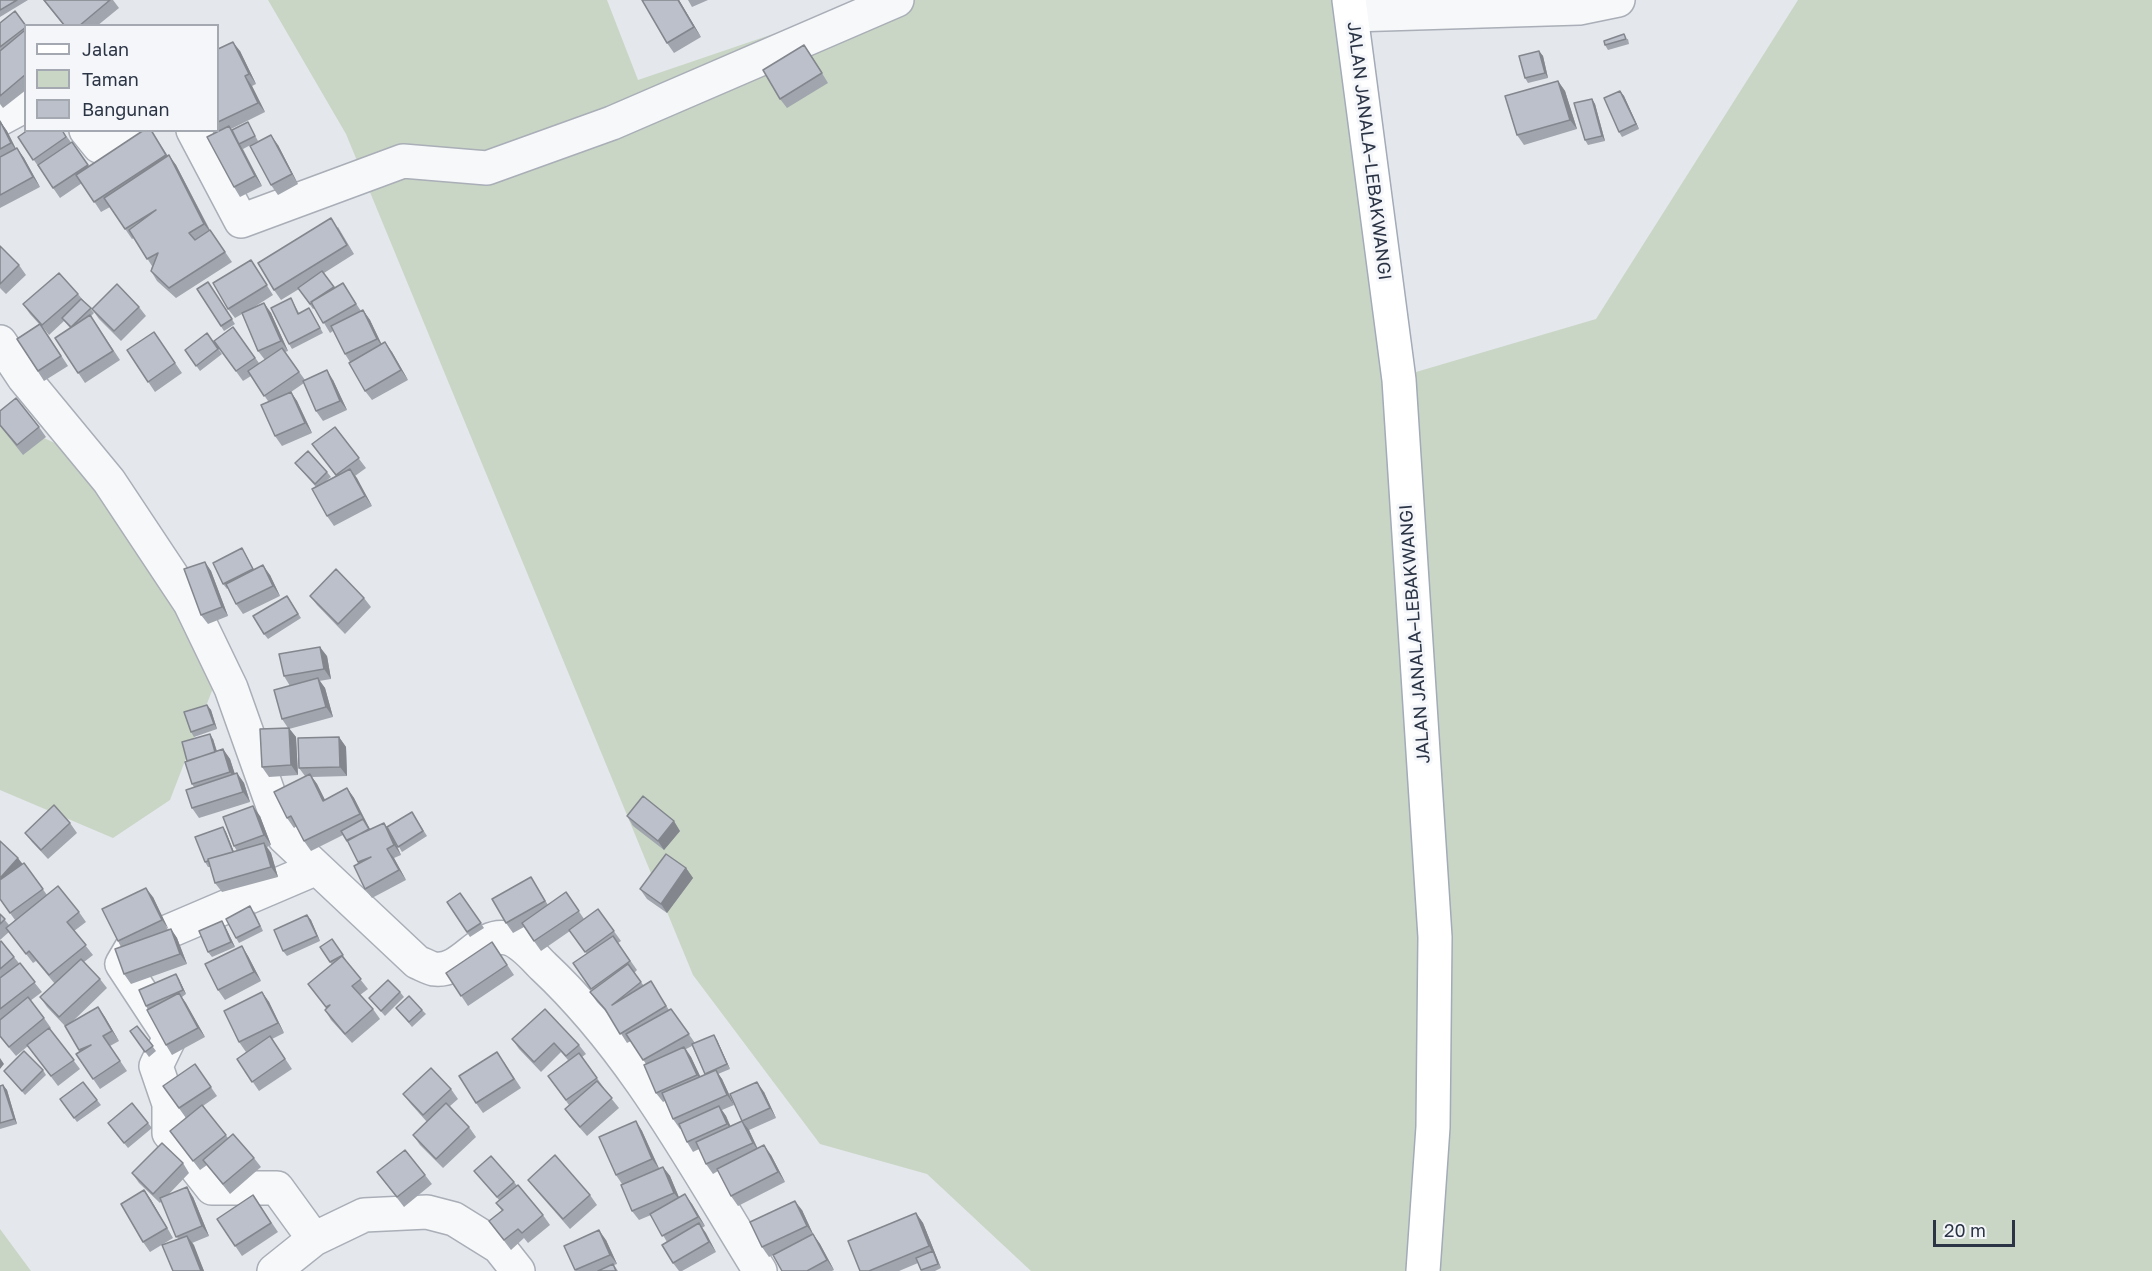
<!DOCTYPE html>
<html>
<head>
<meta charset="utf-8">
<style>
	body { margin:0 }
	#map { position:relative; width:2152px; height:1271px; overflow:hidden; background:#e4e7ec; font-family:"Golos Text",sans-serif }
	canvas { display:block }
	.legend { position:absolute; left:24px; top:24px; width:195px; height:108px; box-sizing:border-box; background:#f4f6f9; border:2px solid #a4a8b1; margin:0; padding:8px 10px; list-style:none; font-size:18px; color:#2b3445 }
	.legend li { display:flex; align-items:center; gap:12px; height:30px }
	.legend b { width:30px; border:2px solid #a4a8b1 }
	.scale { position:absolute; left:1933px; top:1220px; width:82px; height:27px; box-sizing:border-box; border:3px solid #2b3445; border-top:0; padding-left:8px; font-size:18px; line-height:21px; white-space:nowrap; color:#2b3445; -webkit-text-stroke:4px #f4f6f9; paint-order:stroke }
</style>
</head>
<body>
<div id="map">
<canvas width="2152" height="1271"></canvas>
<ul class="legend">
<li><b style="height:8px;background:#fff"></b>Jalan</li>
<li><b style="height:16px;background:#c9d6c5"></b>Taman</li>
<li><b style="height:16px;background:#bbc0ca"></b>Bangunan</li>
</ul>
<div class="scale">20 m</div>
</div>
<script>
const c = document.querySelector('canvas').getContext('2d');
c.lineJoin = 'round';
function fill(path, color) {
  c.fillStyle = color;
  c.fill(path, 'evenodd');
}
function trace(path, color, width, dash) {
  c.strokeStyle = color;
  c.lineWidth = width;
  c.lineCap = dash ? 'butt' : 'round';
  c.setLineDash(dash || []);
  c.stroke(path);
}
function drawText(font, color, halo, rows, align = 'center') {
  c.font = font + ' "Golos Text",sans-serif';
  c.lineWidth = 6;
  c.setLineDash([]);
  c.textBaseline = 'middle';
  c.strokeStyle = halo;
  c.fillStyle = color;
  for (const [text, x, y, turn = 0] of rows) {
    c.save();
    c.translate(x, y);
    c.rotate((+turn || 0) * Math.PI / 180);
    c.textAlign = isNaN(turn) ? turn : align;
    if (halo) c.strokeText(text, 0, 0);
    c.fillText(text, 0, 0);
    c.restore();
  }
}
fill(new Path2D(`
	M268 0H607L638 80 873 0H1339L1416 372 1596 319 1798 0H2152V1271H1031L927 1174 820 1144 693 975 346 134Z
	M0 418 90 459 228 649 170 800 113 838 0 790Z
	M0 1229 31 1271H0Z`), '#c9d6c5');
const minor = new Path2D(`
	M1352 15 1579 8 1618 0
	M0 119 26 105
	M86 130 99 146 130 130
	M193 130 241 221 403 161 487 168 612 123 897 0
	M0 342 24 378 109 481 190 603 231 688 284 837 417 962C422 964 429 968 434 969 463 973 479 932 507 938 521 941 534 957 543 966 635 1052 694 1165 760 1271
	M314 1239 277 1188H212L169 1133V1104L156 1066 170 1037 122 964 132 947 317 868
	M274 1271 314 1239 364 1215 427 1212 454 1219 499 1247 518 1271`);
const major = new Path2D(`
	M1349 0 1399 380 1435 937 1433 1127 1423 1271`);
trace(minor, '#a9aeb7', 36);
trace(major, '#a3abb8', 36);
trace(minor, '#f7f8fa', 33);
trace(major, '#fff', 33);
fill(new Path2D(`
	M0 0H28L0 17Z
	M43 0H113L119 8 97 26H64Z
	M642 0H679L701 37 674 53 667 43Z
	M688 0H708L692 7Z
	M0 23 26 26V90L3 108 0 104Z
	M1628 39 1629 44 1608 50 1605 45 1604 41Z
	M218 49 240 51 256 84 252 86 265 112 231 129 232 131 248 122 258 141 243 149 242 147 262 186 240 197 234 187 219 131 218 129Z
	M1539 51 1543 56 1548 78 1528 83 1525 78Z
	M811 55 828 83 787 108 780 99Z
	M1558 81 1565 91 1577 129 1524 145 1517 135Z
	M1620 91 1624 96 1639 129 1622 137 1619 132Z
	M1592 99 1595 104 1605 141 1588 145 1585 140Z
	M0 121 7 131 16 149 17 148 24 158 40 187 0 208Z
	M62 130 89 167 151 130 168 156 176 165 210 230 232 262 176 298 157 281 151 271 152 266 134 238 132 239 110 207 101 212 82 183 60 198 18 137Z
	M278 145 298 184 278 195 271 185Z
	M338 227 354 254 324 273 334 288 349 293 361 311 363 310 370 320 381 344 392 352 408 380 372 400 365 391 350 362 345 354 333 331 330 333 315 308 313 309 299 289 281 300 274 290Z
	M0 246 19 265 26 275 6 294 0 288Z
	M251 260 273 295 248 311 264 303 271 313 288 351 285 352 305 380H333L347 410 323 421 316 411 304 383 291 392 297 401 312 433 282 446 275 436 268 401 251 376 243 381 214 341 233 327 259 363 265 360 258 351 242 314 235 318 228 309Z
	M208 282 235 324 224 331 197 289Z
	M78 294 94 313 91 316 120 360 85 383 55 338 70 328 64 321 49 335 42 326 68 366 44 381 17 339 39 324 30 314 23 304Z
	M291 298 299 313H312L323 333 292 349 289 344Z
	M139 307 146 316 121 341 99 319 92 309Z
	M154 332 182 373 155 392 127 350Z
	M207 333 222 354 200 371 185 350Z
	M0 411 39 427 46 437 23 455 0 426Z
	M335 427 366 468 355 476 372 506 334 526 327 516 316 487 295 463 327 472 331 477 326 481 336 476 312 444Z
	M245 553 254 570 270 575 280 596 243 614 236 604 228 588 227 589 223 584Z
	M205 562 211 571 228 616 208 624 201 615Z
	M287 596 301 618 268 639 264 634Z
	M310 596 364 598 371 607 345 634 317 605Z
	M327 656 331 679 319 681 325 688 333 717 289 729 296 737 298 775 269 777 262 767 288 728 282 719 290 686 284 676Z
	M207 705 211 710 217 729 194 737 191 732Z
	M339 737 346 747 347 776 312 777 317 784 325 800 347 788 354 798 370 829 384 823 387 827 412 812 427 836 402 852 393 837 401 855 394 858 406 880 372 898 365 889 359 864 350 845 343 835 311 851 304 841 297 826 294 828 287 818 305 776 299 768Z
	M213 739 217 751 223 749 230 759 235 774 237 773 244 783 250 802 199 818 192 808 194 787 192 784 187 761Z
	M260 816 271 845 267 847 271 853 278 877 222 892 215 883 210 867H208L205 862 223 827 226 832 234 852 237 851 234 846Z
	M627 816 680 831 664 850 633 826Z
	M70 823 77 833 48 859 32 842 25 833Z
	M24 863 47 895 79 912 86 922 74 931 93 955 84 962 100 979 107 988 71 1023 98 1007 119 1041 110 1046 127 1071 100 1089 76 1054 80 1052 65 1026 47 1007 40 997 55 984 36 961 33 963 9 932 0 940V914L9 925 15 920 0 899Z
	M686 868 693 878 667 913 647 899 640 889Z
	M531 877 548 905 566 892 584 919 598 909 621 941 618 943 637 970 634 973 644 986 657 991 669 1010 671 1009 695 1043 714 1035 717 1040 730 1069 718 1074 722 1079 734 1105 722 1110 726 1116 730 1126 742 1121 764 1092 776 1118 749 1130 758 1149 771 1155 785 1182 738 1206 731 1196 718 1171 713 1174 706 1164 699 1149 693 1152 687 1142 681 1128 680 1129 673 1119 665 1101 663 1102 656 1093 646 1064 631 1041 627 1043 609 1015 597 1002 590 992 592 990 573 963 587 954 570 931 541 951 524 927 513 933 506 923ZM692 1046 705 1074 700 1077 691 1057 686 1049Z
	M460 893 484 928 470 937 447 902Z
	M153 897 168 930 171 929 177 938 187 964 131 984 124 974 121 947 118 941Z
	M254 911 263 931 239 943 236 938Z
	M307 915 311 920 320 941 287 956 283 951Z
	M225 926 235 947 212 957 208 952Z
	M332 939 346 960H345L368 989 360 995 373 1009 380 1019 352 1043 331 1020 325 1010 327 1008 308 984 332 965 320 947Z
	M0 942 14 957 42 992 30 1001 44 1018 51 1028 50 1029 80 1069 58 1086 28 1046 16 1056 0 1037Z
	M492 942 514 975 468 1006 446 973Z
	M242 946 248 956 261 981 225 1000 218 990Z
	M176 974 179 979 186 994 182 997 205 1037 172 1055 166 1045 146 1006Z
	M262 992 269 1002 284 1033 272 1039 292 1069 259 1091 237 1059 246 1052 239 1042Z
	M400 992 404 997 385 1016 369 998Z
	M396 1008 422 1010 426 1014 412 1027Z
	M137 1026 156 1051 149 1057 130 1031Z
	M512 1039 579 1045 586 1054 582 1057 604 1088H603L619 1108 587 1136 572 1119 565 1109 569 1105 548 1076 568 1060 561 1052 541 1072 519 1049Z
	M504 1062 521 1088 483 1113 476 1103Z
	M195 1064 217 1096 203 1106 228 1138 254 1158 261 1167 230 1194 207 1165 200 1170 170 1131 190 1115 186 1118 163 1086Z
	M43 1070 46 1075 25 1095 4 1071Z
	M83 1082 101 1105 77 1122 60 1099Z
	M3 1085 7 1090 17 1124 0 1129V1086Z
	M451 1089 458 1099 450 1106 469 1127 476 1137 443 1168 420 1145 413 1135 427 1122 410 1103 403 1094Z
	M636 1121 642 1131 659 1168 663 1167 670 1176 679 1198 692 1204 705 1226 702 1228 716 1252 682 1271H679L673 1263 667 1242 651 1215 639 1220 632 1211 622 1184 616 1175Z
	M148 1123 152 1128 128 1148 111 1127Z
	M183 1163 189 1173 168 1195 193 1197 209 1236 192 1243 204 1271H173L178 1239 162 1201 160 1203 139 1183 132 1173Z
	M474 1171 514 1182 543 1215 550 1225 528 1243 524 1238 511 1250 489 1221 502 1211 496 1203 499 1200Z
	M377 1172 425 1175 432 1184 404 1207Z
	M528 1180 590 1195 597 1205 570 1229 535 1189Z
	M144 1190 151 1200 173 1238 150 1252 143 1242Z
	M253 1195 278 1232 242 1256 217 1219Z
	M802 1210 813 1234 820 1244 834 1270 832 1271H782L775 1254 769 1257 762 1247Z
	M916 1213 923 1223 941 1268 935 1271H921L918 1263 899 1271H860Z
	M606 1240 617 1264 614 1265 618 1271H576L564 1246Z`), '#a1a5ae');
fill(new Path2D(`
	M678 0H679L701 37 694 27Z
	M233 42 240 51 256 84 249 74Z
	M1539 51 1543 56 1548 78 1545 73Z
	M245 76 252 86 265 112 258 103Z
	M1558 81 1565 91 1577 129 1570 120Z
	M1620 91 1624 96 1639 129 1636 124Z
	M1592 99 1595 104 1605 141 1602 136Z
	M0 121 7 131 18 153 11 143Z
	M229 126 235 135 262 186 255 176Z
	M271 135 278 145 298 184 292 174Z
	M17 148 24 158 40 187 33 177Z
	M169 155 176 165 211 233 204 224Z
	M264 303 271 313 288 351 281 341Z
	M363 310 370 320 384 349 377 339Z
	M385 342 392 352 408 380 401 370Z
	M327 370 333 380 347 410 340 401Z
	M291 392 297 401 312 433 305 423Z
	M350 469 357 478 372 506 365 496Z
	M205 562 211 571 228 616 222 607Z
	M263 565 270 575 280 596 273 586Z
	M320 647 327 656 331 679 324 669Z
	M318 678 325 688 333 717 326 707Z
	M207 705 211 710 217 729 214 724Z
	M289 728 296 737 298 775 291 765Z
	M210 734 213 739 219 759 215 754Z
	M339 737 346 747 347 776 340 767Z
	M223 749 230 759 237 781 230 772Z
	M237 773 244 783 250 802 243 792Z
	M310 774 317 784 330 810 323 801Z
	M347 788 354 798 372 834 360 814Z
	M253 806 260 816 271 845 264 835Z
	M674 821 680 831 664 850 658 841Z
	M384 823 390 832 401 855 394 845Z
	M223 827 226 832 236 857 233 852Z
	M264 843 271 853 278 877 271 867Z
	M387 849 394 858 406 880 399 870Z
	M18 858 25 867 0 894V878Z
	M686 868 693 878 667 913 661 904Z
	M146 888 153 897 169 930 162 920Z
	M307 915 311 920 320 941 317 936Z
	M222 921 225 926 235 947 231 942Z
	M171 929 177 938 187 964 180 954Z
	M242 946 248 956 261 981 254 972Z
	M176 974 179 979 186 994 183 990Z
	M262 992 269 1002 284 1033 278 1023Z
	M179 993 186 1003 205 1037 198 1028Z
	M98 1007 105 1017 119 1041 112 1031Z
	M714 1035 717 1040 730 1069 727 1064Z
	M684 1047 691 1057 704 1084 697 1075Z
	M0 1058 4 1064 0 1069Z
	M716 1070 722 1079 734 1105 727 1095Z
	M757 1082 764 1092 776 1118 770 1108Z
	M3 1085 7 1090 17 1124 14 1119Z
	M719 1106 726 1116 734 1134 727 1124Z
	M636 1121 642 1131 659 1169 652 1159Z
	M742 1121 749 1130 759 1152 753 1143Z
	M764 1145 771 1155 785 1182 778 1172Z
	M663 1167 670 1176 681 1202 674 1193Z
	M187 1187 193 1197 209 1236 202 1226Z
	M144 1190 151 1200 173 1238 167 1228Z
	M685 1194 692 1204 705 1226 698 1217Z
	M795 1201 802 1210 814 1236 807 1226Z
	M916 1213 923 1223 941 1268 929 1246Z
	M699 1223 706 1233 716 1252 709 1242Z
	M599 1230 606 1240 617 1264 610 1255Z
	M813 1234 820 1244 834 1270 827 1260Z
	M187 1236 194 1245 204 1271H201Z`), '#83868d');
const building = new Path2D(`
	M0 0H17L0 10Z
	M44 0H110L79 26H65Z
	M642 0H678L694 27 667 43Z
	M15 11 26 26V27L0 47V23Z
	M24 31 26 33V74L0 96V51Z
	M1624 34 1626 39 1605 45 1604 41Z
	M233 42 249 74 245 76 258 103 218 122V49Z
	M804 45 822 73 780 99 763 70Z
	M1539 51 1545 73 1525 78 1519 56Z
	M1558 81 1570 120 1517 135 1505 96Z
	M1620 91 1636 124 1619 132 1604 98Z
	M1592 99 1602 136 1585 140 1574 103Z
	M0 121 11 143 0 149Z
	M248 122 255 136 239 144 232 130Z
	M229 126 255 176 234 187 207 137Z
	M28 130H62L66 137 33 160 18 137Z
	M144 130H151L166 155 94 202 76 175Z
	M271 135 292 174 271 185 250 146Z
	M72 142 88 165 53 188 38 165Z
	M17 148 33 177 0 195V157Z
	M169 155 204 224 189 233 195 240 210 230 225 252 169 288 151 271 158 253 147 259 129 230 156 210 125 229 104 198Z
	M331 218 347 245 274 290 258 263Z
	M0 246 19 265 0 284Z
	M251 260 267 285 228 309 213 283Z
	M322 271 334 287 311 302 312 303 310 304 298 288Z
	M59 273 78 294 42 325 23 304Z
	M208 282 232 319 221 326 197 289Z
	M343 283 356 304 323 323 311 302Z
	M117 284 139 307 114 331 92 309Z
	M291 298 298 314 309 308 320 328 289 344 271 308Z
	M81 299 91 308 71 327 62 318Z
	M264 303 281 341 258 351 242 313Z
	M363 310 377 339 345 354 331 326Z
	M90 315 113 351 78 373 55 338Z
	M40 324 61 356 38 371 17 339Z
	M233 327 255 358 236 371 214 341Z
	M154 332 175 363 148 382 127 350Z
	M207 333 218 349 196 366 185 350Z
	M385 342 401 370 365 391 349 363Z
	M282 348 299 372 264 396 248 371Z
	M327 370 340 401 316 411 303 381Z
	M291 392 305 423 275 436 261 405Z
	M16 398 39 427 17 445 0 425V411Z
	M335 427 359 458 336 475 312 444Z
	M308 451 327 472 315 484 295 463Z
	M350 469 365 496 327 516 312 489Z
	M242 548 253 569 223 584 213 563Z
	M205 562 222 607 201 615 184 569Z
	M263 565 273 586 236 604 226 584Z
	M336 569 364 598 338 624 310 596Z
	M287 596 298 614 264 634 253 616Z
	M320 647 324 669 284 676 279 654Z
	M318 678 326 707 282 719 274 690Z
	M207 705 214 724 191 732 184 712Z
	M289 728 291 765 262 767 260 729Z
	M210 734 215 752 187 761 182 742Z
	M339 737 340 767 299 768 298 738Z
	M223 749 230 772 192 784 185 762Z
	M237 773 243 792 192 808 186 790Z
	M310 774 323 801 347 788 360 814 304 841 291 816 287 818 274 792Z
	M643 796 674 821 658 841 627 816Z
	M54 805 70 823 41 850 25 833Z
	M253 806 264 835 234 846 223 817Z
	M412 812 423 831 398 847 387 827Z
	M363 819 369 829 347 841 341 831Z
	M384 823 394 845 387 849 399 870 365 889 354 866 371 857 358 862 347 840Z
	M223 827 233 852 208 859V861L205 862 195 837Z
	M0 841 18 858 0 878Z
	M264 843 271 867 215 883 208 859Z
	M666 854 686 868 661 904 640 889Z
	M24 863 43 889 10 913 0 899V880Z
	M531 877 545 901 506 923 492 899Z
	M58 886 79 912 67 922 86 945 49 975 29 951 26 954 6 928Z
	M146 888 162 920 118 941 102 909Z
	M566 892 579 911 534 941 522 923Z
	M460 893 481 923 467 932 447 902Z
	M250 906 260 926 236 938 226 919Z
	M598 909 614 931 585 952 569 930Z
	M0 914 5 919 0 924Z
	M307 915 317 936 283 951 274 930Z
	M222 921 231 942 208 952 199 931Z
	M171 929 180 954 124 974 115 949Z
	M613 936 630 961 591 989 573 963Z
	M332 939 343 955 330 962 320 947Z
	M1 941 14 957 0 969V942Z
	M492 942 507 965 461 996 446 973Z
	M242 946 254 972 218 990 205 964Z
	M342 956 361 979 352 986 373 1009 345 1034 325 1010 330 1005 326 1007 308 984Z
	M81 959 100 979 59 1017 40 997Z
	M20 963 35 982 0 1009V978Z
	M628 964 641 982 612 1005 651 981 666 1006 620 1034 605 1009 590 992Z
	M176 974 183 990 146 1006 139 990Z
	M388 980 400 992 381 1011 369 998Z
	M262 992 278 1023 239 1042 224 1011Z
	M179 993 198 1028 166 1045 147 1010Z
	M409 996 422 1010 409 1022 396 1008Z
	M28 997 44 1018 9 1047 0 1036V1020Z
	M98 1007 112 1031 103 1036 120 1061 93 1079 76 1054 91 1045 79 1050 65 1026Z
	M545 1009 579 1045 566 1056 554 1043 534 1062 512 1039Z
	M671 1009 689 1034 643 1060 626 1034Z
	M137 1026 153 1046 145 1052 130 1031Z
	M49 1028 74 1060 51 1076 27 1045Z
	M714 1035 727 1064 705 1074 692 1044Z
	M270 1036 285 1059 252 1082 237 1059Z
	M684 1047 697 1075 656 1093 644 1065Z
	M24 1051 43 1070 22 1091 4 1071Z
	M497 1052 514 1079 476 1103 459 1076Z
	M579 1053 597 1078 566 1100 548 1076Z
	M195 1064 211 1087 179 1108 163 1086Z
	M431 1068 451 1089 423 1115 403 1094Z
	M716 1070 727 1095 673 1119 662 1093Z
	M597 1081 612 1098 580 1127 565 1109Z
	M83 1082 97 1100 74 1118 60 1099Z
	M757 1082 770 1108 742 1121 753 1143 706 1164 696 1142 742 1121 730 1094Z
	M3 1085 14 1119 0 1123V1086Z
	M132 1103 148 1123 124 1143 108 1123Z
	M446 1103 469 1127 436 1159 413 1135Z
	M202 1105 226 1135 193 1161 170 1131Z
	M719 1106 727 1124 687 1142 679 1124Z
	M636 1121 652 1159 616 1175 599 1137Z
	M233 1134 254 1158 223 1184 203 1160Z
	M162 1143 183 1163 153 1194 132 1173Z
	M764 1145 778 1172 731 1196 717 1169Z
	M405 1150 425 1175 397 1197 377 1172Z
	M555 1155 590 1195 563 1219 528 1180Z
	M491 1156 514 1182 497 1197 474 1171Z
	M663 1167 674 1193 632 1211 621 1185Z
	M518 1185 543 1215 522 1233 518 1229 504 1240 489 1221 503 1210 496 1203Z
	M187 1187 202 1226 176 1237 160 1198Z
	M144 1190 167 1228 143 1242 121 1204Z
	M685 1194 698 1217 662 1236 650 1214Z
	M253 1195 271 1223 235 1246 217 1219Z
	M795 1201 807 1226 762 1247 750 1222Z
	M916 1213 929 1246 869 1271H860L848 1241Z
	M699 1223 709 1242 673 1263 662 1245Z
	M599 1230 610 1255 575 1270 564 1246Z
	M813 1234 827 1260 807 1271H782L773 1255Z
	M187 1236 201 1271H173L162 1245Z
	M933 1251 938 1264 921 1270 916 1258Z
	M613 1264 616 1271H598Z`);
fill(building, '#bbc0ca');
trace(building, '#83868d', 1.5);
drawText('18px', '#2b3445', '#f4f6f9', [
	["JALAN JANALA–LEBAKWANGI",1369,151,83],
	["JALAN JANALA–LEBAKWANGI",1415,634,-94]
]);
</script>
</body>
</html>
